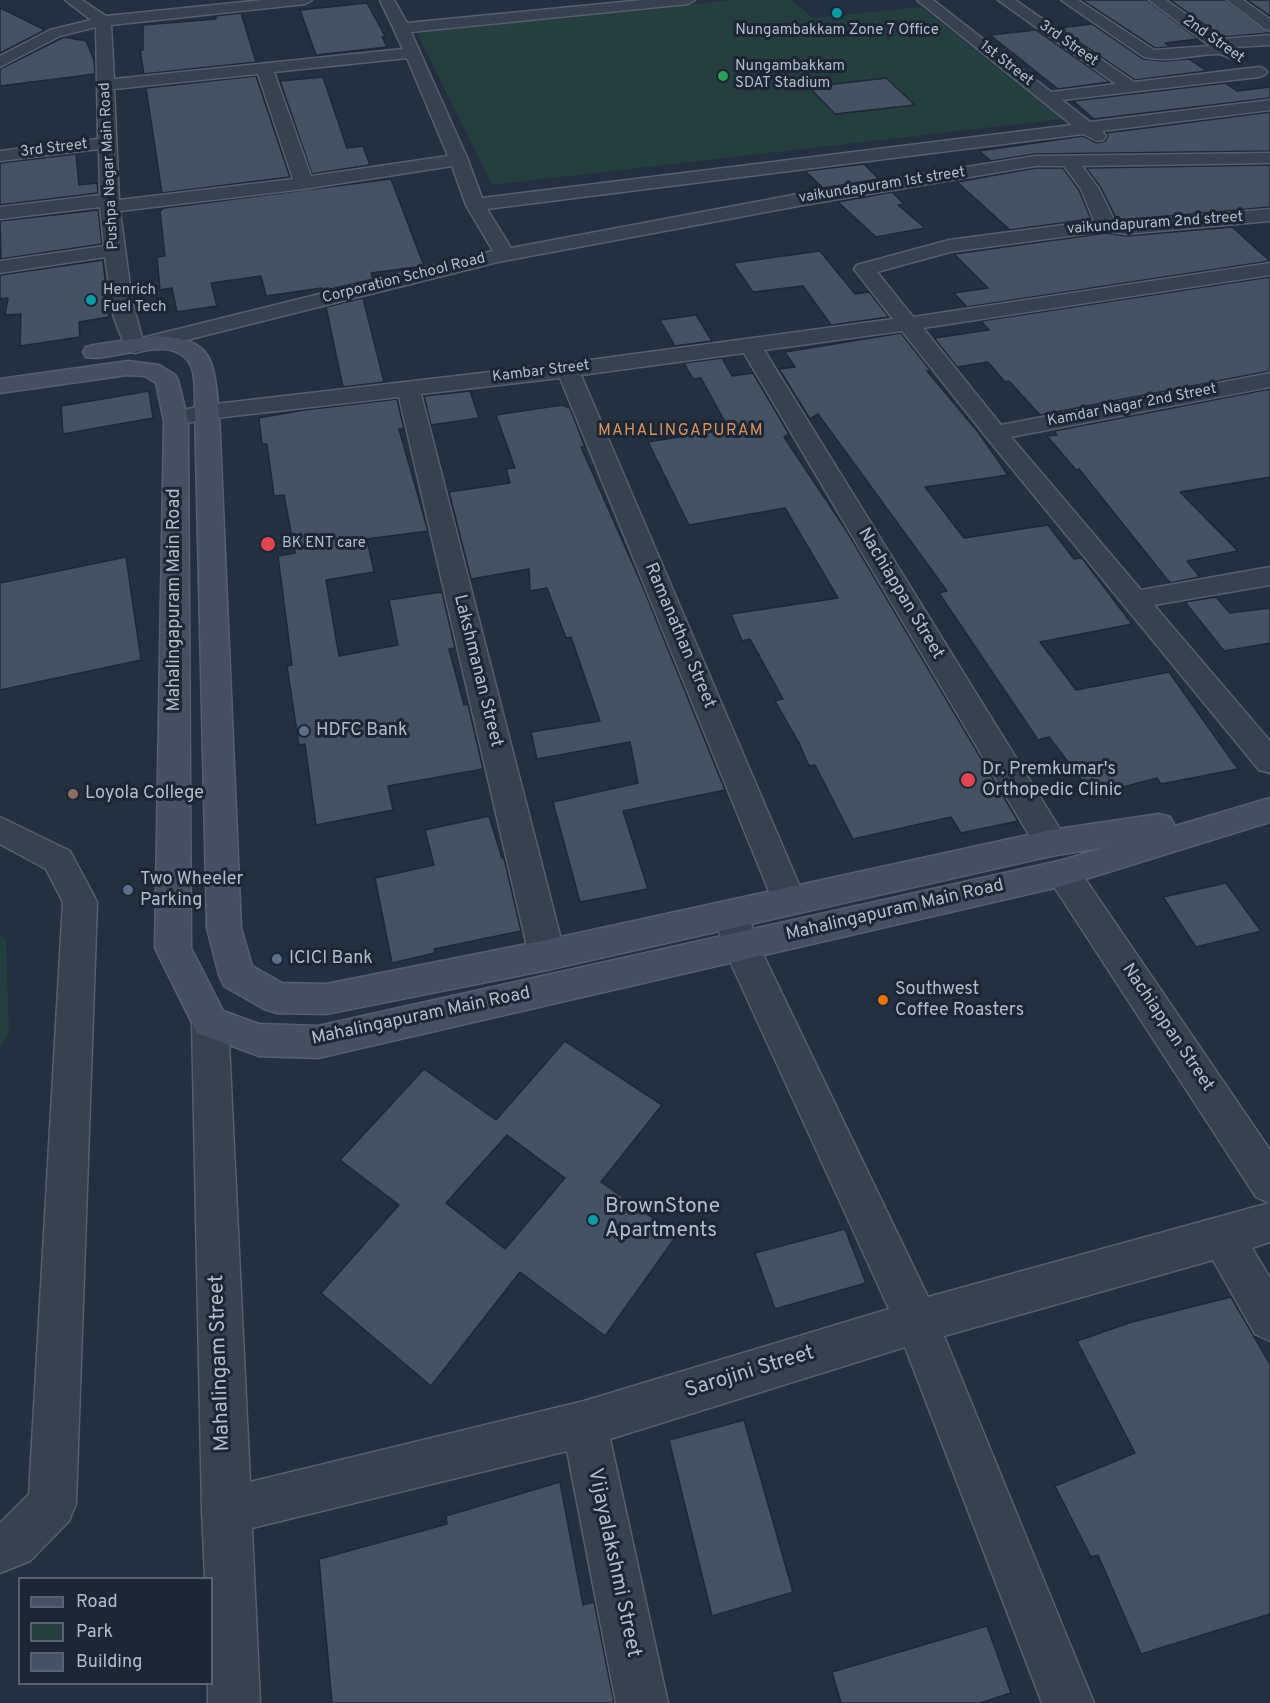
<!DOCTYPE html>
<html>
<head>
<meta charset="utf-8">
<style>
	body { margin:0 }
	#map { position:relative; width:1270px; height:1703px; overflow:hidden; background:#233040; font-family:Overpass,sans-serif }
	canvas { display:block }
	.legend { position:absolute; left:18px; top:1577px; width:195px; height:108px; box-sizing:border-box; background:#1c2634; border:2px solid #586270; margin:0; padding:8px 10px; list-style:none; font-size:18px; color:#b3bcca }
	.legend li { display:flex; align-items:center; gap:12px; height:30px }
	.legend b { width:30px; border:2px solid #586270 }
</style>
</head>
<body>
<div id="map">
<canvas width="1270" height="1703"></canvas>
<ul class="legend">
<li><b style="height:8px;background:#455063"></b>Road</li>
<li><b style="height:16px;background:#253e40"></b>Park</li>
<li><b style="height:16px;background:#445264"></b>Building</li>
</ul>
</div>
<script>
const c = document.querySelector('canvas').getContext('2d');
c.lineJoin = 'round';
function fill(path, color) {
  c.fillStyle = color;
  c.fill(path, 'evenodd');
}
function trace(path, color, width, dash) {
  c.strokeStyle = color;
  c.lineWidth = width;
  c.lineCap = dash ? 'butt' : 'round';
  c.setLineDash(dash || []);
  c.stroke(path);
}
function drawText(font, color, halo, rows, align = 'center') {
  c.font = font + ' Overpass,sans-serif';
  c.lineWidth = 6;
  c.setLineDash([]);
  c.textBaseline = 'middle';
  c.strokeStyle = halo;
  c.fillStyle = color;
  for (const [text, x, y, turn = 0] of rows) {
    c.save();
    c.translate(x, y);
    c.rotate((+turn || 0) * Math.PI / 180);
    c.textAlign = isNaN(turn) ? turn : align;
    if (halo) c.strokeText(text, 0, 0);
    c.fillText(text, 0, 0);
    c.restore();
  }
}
fill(new Path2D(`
	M731 0H792L813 18 921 7 1062 119 492 185 417 33Z
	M0 933 6 941 9 1033 0 1048Z`), '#253e40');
const building = new Path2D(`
	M1082 0H1147L1198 39 1165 43 1170 47 1155 48Z
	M1170 0H1225L1269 33 1222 37Z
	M1247 0H1270V16Z
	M367 3 385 36 382 37 387 47 316 55 300 10Z
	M0 8 45 30 0 53Z
	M241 13 256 62 144 74 140 50H143V25L216 19 215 16Z
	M1092 24 1143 59 1163 61 1189 59 1207 71 1135 80 1059 28Z
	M1036 30 1110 82 1058 89 990 35Z
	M64 37 86 41 94 60 95 74 0 86V69Z
	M256 76 290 177 162 193 146 88Z
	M323 77 347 148 363 146 370 165 312 174 280 81Z
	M886 78 915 105 835 114 809 87Z
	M1225 83 1237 91 1270 87V98L1094 119 1073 101Z
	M1270 112V151L1035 154 991 161 979 151 1083 136 1097 143 1105 141 1108 136 1106 133Z
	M76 154 79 185 97 183 98 193 0 205V163Z
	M864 164 879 179 823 188 805 171Z
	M1270 165V207L1126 220 1116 218 1101 188 1086 168Z
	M1035 168H1063L1079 190 1091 219 1010 230 957 182Z
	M391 179 424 266 371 273 373 279 323 291 322 288 266 296 261 276 211 283 217 306 177 312 172 288 160 290 157 257 165 256 160 211 164 208Z
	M892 192 904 204 898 205 925 228 876 237 838 202Z
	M98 210 102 244 1 259 0 221Z
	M1232 227 1270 261 967 307 954 293 988 288 954 254 1106 233 1126 236Z
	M820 251 855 294 869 292 889 317 831 325 803 286 753 292 733 263Z
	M103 260 109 317 79 322 80 337 20 346 21 314 5 315 8 298 0 299V275Z
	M1270 277V371L1040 415 1009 381 1005 382 988 362 957 367 934 338 989 330 981 321Z
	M363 298 384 382 343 387 326 307Z
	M696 315 712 341 675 346 660 320Z
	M901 333 931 371H927L978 432 1008 475 925 487 964 538 1048 525 1074 559 1082 558 1132 624 1040 642 1076 690 1169 672 1238 769 1161 784 1157 778 1093 795 1049 737 1038 740 939 593 947 591 818 414 810 419 779 369 795 367 785 352Z
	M722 358 732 376 753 373 789 434 784 437 848 533 1018 821 961 833 951 817 853 839 815 765 809 766 799 743 775 701 783 699 750 639 742 641 731 614 838 598 785 508 689 525 648 442 729 429 701 378 693 379 684 363Z
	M1270 389V477L1180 492 1238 551 1187 561 1200 577 1170 583 1079 469 1076 470 1047 436 1057 435 1054 431Z
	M149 391 153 418 63 434 61 406Z
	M470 391 479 418 431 425 424 396Z
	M397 399 404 429H399L428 531 367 539 374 572 326 580 339 656 398 645 389 600 442 592 455 648 449 649 464 705 468 704 483 769 388 786 393 810 316 825 305 744 299 745 287 666 292 665 278 556 295 553 284 495 274 496 267 444H262L259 418 304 410Z
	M562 405 570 408 585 447H581L642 585 725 790 623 811 648 889 580 902 553 802 638 783 630 742 537 759 531 732 600 721 571 637 566 638 547 588 530 591 529 569 471 579 449 492 510 483 506 469 515 468 496 415Z
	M126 557 141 660 0 690V583Z
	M1216 597 1230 613 1270 608V643L1224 651 1185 602Z
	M489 816 502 858H504L521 931 434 949 435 953 392 963 375 878 434 865 425 830Z
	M1226 883 1261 931 1196 947 1163 897Z
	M565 1041 662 1105 601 1182 677 1235 605 1336 520 1272 431 1386 321 1293 399 1205 340 1160 424 1069 496 1120ZM507 1135 565 1178 505 1249 446 1203Z
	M845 1229 866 1283 775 1309 755 1253Z
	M1231 1297 1270 1364V1614L1141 1654 1098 1555 1091 1557 1055 1486 1135 1453 1077 1341 1132 1322Z
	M744 1420 793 1592 712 1616 669 1440Z
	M560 1482 583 1605 594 1602 614 1703H332L319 1559 447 1524 446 1516Z
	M987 1626 1011 1693 980 1703H841L832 1672Z`);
fill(building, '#445264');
trace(building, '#1e2836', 1.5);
const minor = new Path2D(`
	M65 0H82L106 16 263 0H312L305 4 111 25 114 79 403 49 380 0H394L407 23 643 0H695L688 4 411 32 468 160 482 198 1072 125 917 0H933L1051 92 1116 84 998 0H1015L1134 82 1259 67 1265 69 1267 72 1265 75 1259 77 1062 100 1090 122 1270 100V110L1102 131 1106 136 1103 140 1097 141 1083 134 487 209 511 248 798 194 1035 156 1270 153V163L1082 166 1099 189 1114 220 1126 222 1270 209V221L1126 234 1106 231 950 252 877 272 913 317 1270 263V275L923 328 1001 425 1270 373V387L1011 437 1141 590 1270 567V585L1154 605 1270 741V773L1259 770 987 438 902 331 764 350 1063 834 1067 843 1063 852 1051 856 1039 852 744 353 581 375 806 901 801 911 789 915 777 911 560 378 421 394 565 955 559 965 547 970 535 965 529 955 399 397 207 419 176 425 168 423 164 418 168 413 207 405 568 363 893 319 854 269 857 265 949 240 1094 221 1081 189 1064 166H1035L798 206 498 262 135 353 127 351 114 318 105 257 0 273V261L104 246 100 207 0 219V207L100 195 99 149 0 161V151L98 139 96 27 60 36 0 67V56L50 30 91 20ZM407 58 448 156 311 176 274 72ZM258 74 293 179 119 200 114 89ZM452 166 466 205 493 251 142 338 132 301 120 211 304 189Z
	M1061 0H1078L1154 50 1210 46 1149 0H1166L1221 39 1270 35V45L1233 47 1240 54 1232 59C1227 57 1223 54 1218 54 1194 54 1169 63 1144 57Z
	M1227 0H1243L1270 19V31L1265 29Z
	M0 817 70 851 97 902 76 1504 69 1521 30 1561 0 1573V1523L29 1494 63 902 46 869 0 844Z
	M1063 860 1075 864 1270 1150V1242L1252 1248 1270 1278V1341L1255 1334 1213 1260 944 1336 1094 1703H1042L905 1347 610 1439 668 1703H616L567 1451 252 1528 260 1703H208V1684H212V1578H205L202 1511 192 1022 197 1011 210 1006 223 1011 228 1022 250 1482 584 1401 889 1309 723 946 715 914 720 904 732 900 744 904 759 946 928 1297 1269 1203 1256 1197 1051 882 1046 873 1051 864Z`);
const secondary = new Path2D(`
	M153 336C216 338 213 361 219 412L241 928 252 966 282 983 326 984 547 940 1051 830 1159 814 1170 817 1175 826 1270 798V822L1063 886 318 1058 259 1056 197 1033 155 948 164 421 156 383 145 376 128 375 0 393V379L128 361 159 365 175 375 178 380 188 421 191 948 223 1011 259 1024 318 1026 1063 860 1106 847 1051 856 547 970 326 1014 277 1013 264 1009 224 986 219 975 207 928 195 412C194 398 197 379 191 366 175 330 113 363 86 357L83 352 86 347 94 345Z`);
trace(minor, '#555f6d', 3);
trace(secondary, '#555f6d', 3);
fill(minor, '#37414f');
fill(secondary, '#455063');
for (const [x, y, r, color] of [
	[837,13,6,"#0f9aa8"],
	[723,76,6,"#2e9e5b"],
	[91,300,6,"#0f9aa8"],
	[268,544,8,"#e0444e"],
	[304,731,6,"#5c6f8a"],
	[968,780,8,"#e0444e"],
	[73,794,6,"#8d6e63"],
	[128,890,6,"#5c6f8a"],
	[277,959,6,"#5c6f8a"],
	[883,1000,6,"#e8710a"],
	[593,1220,6,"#0f9aa8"]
]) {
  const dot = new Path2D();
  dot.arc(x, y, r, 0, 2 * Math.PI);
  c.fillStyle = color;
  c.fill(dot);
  trace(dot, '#1c2634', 2);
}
drawText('15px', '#b3bcca', '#1c2634', [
	["Nungambakkam Zone 7 Office",837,31,"center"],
	["Nungambakkam",735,67],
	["SDAT Stadium",735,84],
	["Henrich",103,291],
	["Fuel Tech",103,308],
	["BK ENT care",282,544]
], 'left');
drawText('15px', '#b3bcca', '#1c2634', [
	["2nd Street",1213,40,35],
	["3rd Street",1068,44,35],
	["1st Street",1006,64,38],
	["3rd Street",54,149,-7],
	["Pushpa Nagar Main Road",110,166,-93],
	["vaikundapuram 1st street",882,186,-9],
	["vaikundapuram 2nd street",1155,224,-4],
	["Corporation School Road",404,279,-14],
	["Kambar Street",541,372,-7],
	["Kamdar Nagar 2nd Street",1132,406,-11]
]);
c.letterSpacing = '1.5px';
drawText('16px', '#da935e', '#1c2634', [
	["MAHALINGAPURAM",681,432]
]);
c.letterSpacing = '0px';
drawText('18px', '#b3bcca', '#1c2634', [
	["Nachiappan Street",900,594,59],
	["Mahalingapuram Main Road",175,600,-90],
	["Ramanathan Street",679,636,67],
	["Lakshmanan Street",477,671,76],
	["Mahalingapuram Main Road",895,911,-13],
	["Mahalingapuram Main Road",421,1017,-12],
	["Nachiappan Street",1167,1028,56]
]);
drawText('18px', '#b3bcca', '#1c2634', [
	["HDFC Bank",316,731],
	["Dr. Premkumar's",982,770],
	["Orthopedic Clinic",982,791],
	["Loyola College",85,794],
	["Two Wheeler",140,880],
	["Parking",140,901],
	["ICICI Bank",289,959],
	["Southwest",895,990],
	["Coffee Roasters",895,1011]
], 'left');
drawText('21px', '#b3bcca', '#1c2634', [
	["BrownStone",605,1208],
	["Apartments",605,1232]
], 'left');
drawText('21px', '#b3bcca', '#1c2634', [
	["Mahalingam Street",221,1363,-92],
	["Sarojini Street",750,1373,-17],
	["Vijayalakshmi Street",613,1563,78]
]);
</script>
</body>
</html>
